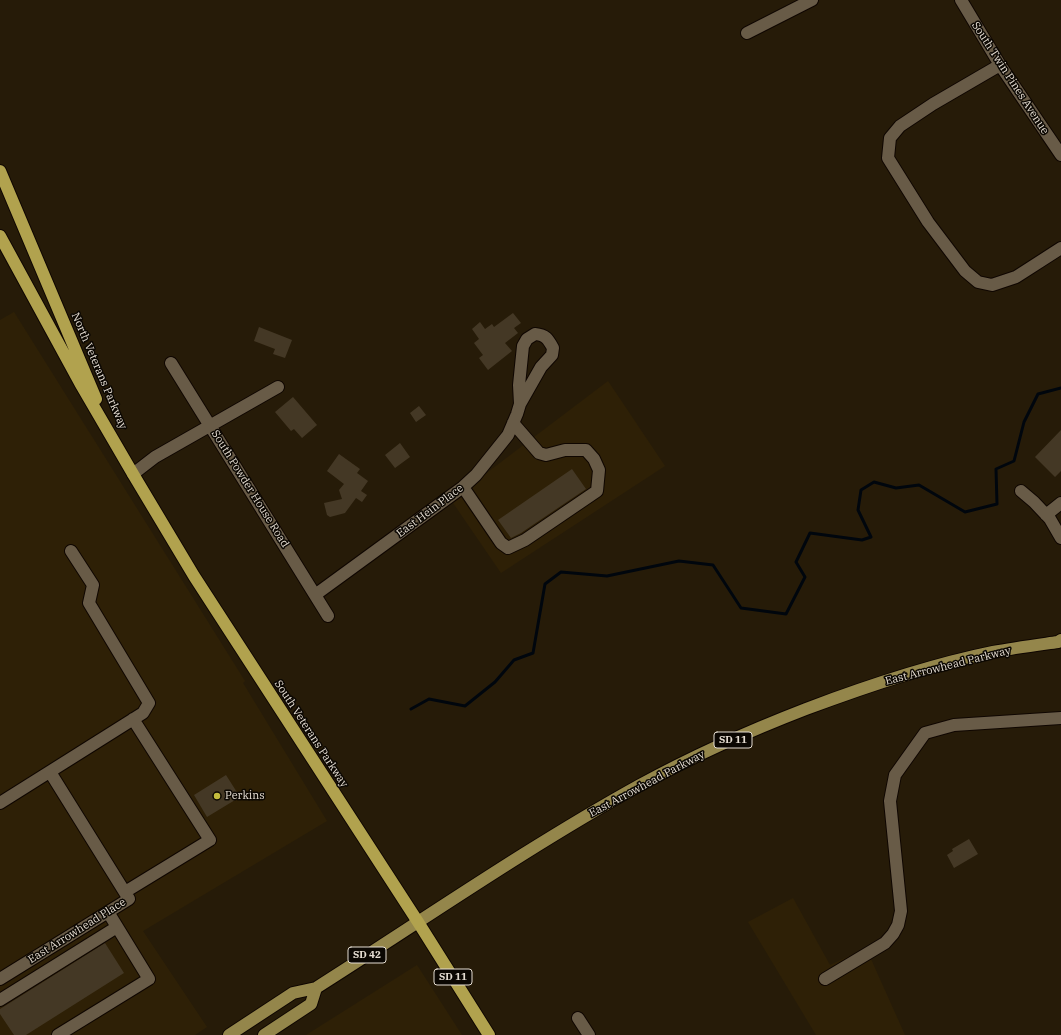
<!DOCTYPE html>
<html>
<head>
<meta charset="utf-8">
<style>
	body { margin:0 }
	canvas { display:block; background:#261b08 }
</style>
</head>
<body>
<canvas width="1061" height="1035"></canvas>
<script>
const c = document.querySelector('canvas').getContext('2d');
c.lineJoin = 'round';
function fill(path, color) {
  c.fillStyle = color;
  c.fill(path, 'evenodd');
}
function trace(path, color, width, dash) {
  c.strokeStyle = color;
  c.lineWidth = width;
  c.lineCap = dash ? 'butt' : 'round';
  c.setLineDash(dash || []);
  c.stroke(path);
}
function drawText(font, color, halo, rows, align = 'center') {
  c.font = font + ' "IBM Plex Serif",serif';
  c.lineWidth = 3;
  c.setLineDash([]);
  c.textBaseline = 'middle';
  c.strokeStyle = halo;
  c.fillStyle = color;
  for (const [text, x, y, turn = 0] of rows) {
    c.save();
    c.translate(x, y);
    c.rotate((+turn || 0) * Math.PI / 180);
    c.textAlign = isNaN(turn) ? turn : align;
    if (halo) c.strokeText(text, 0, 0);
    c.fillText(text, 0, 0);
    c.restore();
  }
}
fill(new Path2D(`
	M14 312 245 681 243 683 327 821 143 931 207 1027 195 1035H0V320Z
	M608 381 665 466 501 573 451 500Z
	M793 898 830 965 866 948 905 1035H816L748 922Z
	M417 965 462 1035H306Z`), '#2e2006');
trace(new Path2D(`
	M411 709 429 699 465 706 495 682 514 660 533 653 545 584 561 572 607 576 679 561 713 565 741 608 786 614 805 577 796 562 810 533 862 540 871 537 858 510 861 490 874 482 896 488 919 485 965 512 997 504 996 469 1014 461 1024 422 1038 394 1061 388`), '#00060d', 3);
fill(new Path2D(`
	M513 313 521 323 514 328 518 333 505 343 512 351 488 370 479 358 483 355 474 343 479 339 472 329 480 322 485 329 492 324 494 327Z
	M259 327 292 340 285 358 273 354 275 349 254 341Z
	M293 397 317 425 302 438 294 429 291 431 275 412Z
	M419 406 426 415 416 422 410 413Z
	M1061 430V471L1055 477 1035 457Z
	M400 443 410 457 395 468 385 455Z
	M339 454 360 469 357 473 368 481 361 491 367 495 362 502 356 498 345 513 330 517 327 515 324 503 342 499 339 490 344 484 327 471Z
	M572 469 586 489 521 533 511 538 498 520Z
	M226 775 240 797 207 817 194 795Z
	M969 839 978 854 954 868 947 855 953 851 952 849Z
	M105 943 124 973 26 1035H14L0 1014V1009Z`), '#443825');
const minor = new Path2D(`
	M961 0 1000 65 1061 155
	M747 33 812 0
	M1000 65 933 104 900 126 890 138 888 158 928 222 965 271 978 282 992 285 1016 277 1061 248
	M171 363 328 616
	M133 474 155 457 278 387
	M463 487 501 543 508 548 525 540 597 491 599 470 594 459 586 450H565L546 455 539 453 513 423
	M1021 491 1034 502 1050 519 1061 538
	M1046 515 1061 503
	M315 595 463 487 476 475 508 435 517 414 520 404 541 367 552 355 553 348C548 339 546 335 535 334L527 339 523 346 519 385 520 404
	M0 803 143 713 149 703 89 603 93 585 71 551
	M125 892 210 840 133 719
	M0 979 129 899 50 772
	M825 979 885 943 893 934 898 925 901 911 890 801 895 775 925 733 954 725 1061 718
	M0 1000 117 927
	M578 1018 589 1035
	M58 1035 149 979 108 912`);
const major = new Path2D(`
	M229 1035 293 993 316 988C423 920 528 847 640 785 693 756 749 731 806 709 867 686 929 665 993 652 1014 648 1037 645 1058 642L1061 640
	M264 1035 311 1004 316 988`);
const highway = new Path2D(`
	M0 171 96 399
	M0 236 80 383 133 474 194 576 418 922 489 1035`);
trace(minor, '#0f0600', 14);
trace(major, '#0f0600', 14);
trace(highway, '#0f0600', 14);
trace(minor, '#685b47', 12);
trace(major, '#94864b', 12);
trace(highway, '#b1a24e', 12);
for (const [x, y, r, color] of [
	[217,796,4,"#c4bc3d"]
]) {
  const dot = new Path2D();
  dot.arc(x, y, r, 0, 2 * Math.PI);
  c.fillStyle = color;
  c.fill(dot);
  trace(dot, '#0b0702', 1.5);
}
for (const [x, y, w] of [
	[733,740,38],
	[367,955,38],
	[453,977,38]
]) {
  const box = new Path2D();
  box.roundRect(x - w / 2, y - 8, w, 16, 3);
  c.fillStyle = '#0b0702';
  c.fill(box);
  trace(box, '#e5ddd2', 1);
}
drawText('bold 10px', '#e5ddd2', null, [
	["SD 11",733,740],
	["SD 42",367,955],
	["SD 11",453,977]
]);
drawText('11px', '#e5ddd2', '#0b0702', [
	["South Twin Pines Avenue",1010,78,57],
	["North Veterans Parkway",99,371,67],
	["South Powder House Road",250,489,58],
	["East Hein Place",430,511,-37],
	["East Arrowhead Parkway",948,666,-14],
	["South Veterans Parkway",311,734,57],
	["East Arrowhead Parkway",647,784,-28],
	["East Arrowhead Place",77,931,-32]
]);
drawText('11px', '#e5ddd2', '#0b0702', [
	["Perkins",225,796]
], 'left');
</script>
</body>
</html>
